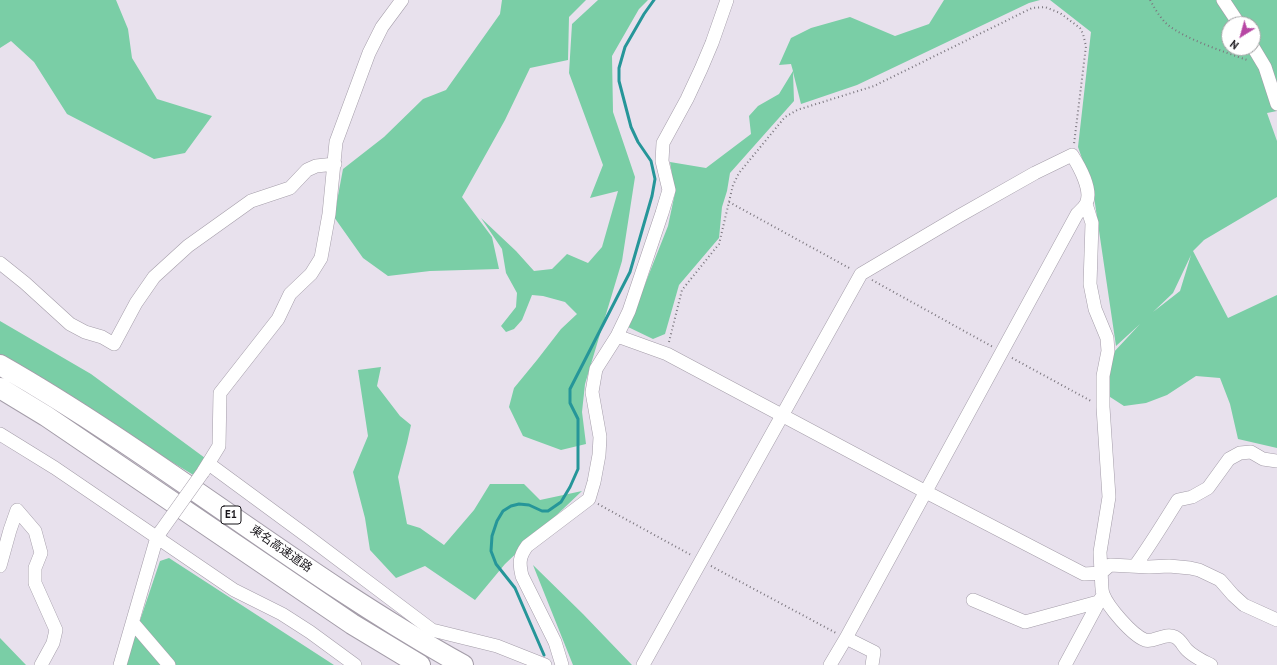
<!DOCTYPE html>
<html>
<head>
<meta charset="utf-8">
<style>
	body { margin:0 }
	#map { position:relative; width:1277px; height:665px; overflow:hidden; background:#e8e1ed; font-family:"PT Sans",sans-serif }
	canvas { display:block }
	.north { position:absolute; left:1221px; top:16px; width:40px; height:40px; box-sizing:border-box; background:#fff; border:1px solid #a3a2a4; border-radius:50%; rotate:217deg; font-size:11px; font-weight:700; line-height:16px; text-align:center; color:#19161b }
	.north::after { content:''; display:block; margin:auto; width:14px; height:18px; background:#b747a4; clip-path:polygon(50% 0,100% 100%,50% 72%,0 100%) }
</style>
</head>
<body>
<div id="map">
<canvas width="1277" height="665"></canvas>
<div class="north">N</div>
</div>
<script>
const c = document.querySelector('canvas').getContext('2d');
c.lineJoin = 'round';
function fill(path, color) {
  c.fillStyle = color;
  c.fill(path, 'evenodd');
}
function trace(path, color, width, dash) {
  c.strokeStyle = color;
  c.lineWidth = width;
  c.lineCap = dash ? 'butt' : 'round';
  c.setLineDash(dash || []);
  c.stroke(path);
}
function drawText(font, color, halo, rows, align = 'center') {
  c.font = font + ' "PT Sans","Noto Sans JP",sans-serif';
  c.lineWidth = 4;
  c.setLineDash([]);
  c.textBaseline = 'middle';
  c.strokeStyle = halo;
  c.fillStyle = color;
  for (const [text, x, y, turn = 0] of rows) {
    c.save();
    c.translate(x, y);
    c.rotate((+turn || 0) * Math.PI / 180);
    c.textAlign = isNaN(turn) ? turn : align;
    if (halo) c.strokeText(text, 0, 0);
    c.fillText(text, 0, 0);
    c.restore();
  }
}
fill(new Path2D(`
	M0 0H116L128 29 132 58 157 99 212 116 185 153 154 159 67 114 34 62 11 41 0 48Z
	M502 0H586L569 17 568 60 530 68 505 120 462 197 492 237 499 269 430 271 388 276 363 258 334 217 343 169 384 137 423 99 446 90 500 14Z
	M598 0H648L639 9 612 56 613 112 635 177 622 261 585 384 582 412 586 444 561 450 523 436 509 407 514 388 537 360 561 329 577 314 565 302 543 296 532 295 522 320 514 329 506 332 501 326 516 307 517 293 506 273 502 249 481 218 516 251 534 271 552 269 567 254 588 263 602 247 618 191 590 198 603 165 569 73 572 24Z
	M944 0H1040L1029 3 857 85 801 104 793 72 794 101 730 173 727 191 722 207 719 238 679 285 665 334 653 339 628 327 668 226 675 193 670 162 706 168 751 134 749 116 758 106 779 94 793 71 791 64 779 65 791 38 811 28 850 17 895 36 929 24Z
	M1050 0H1277V111L1267 113 1277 141V197L1204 240 1193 251 1228 318 1277 295V448L1238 439 1230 404 1220 378 1196 376 1167 395 1146 403 1124 406 1107 395 1113 353 1140 324 1116 346 1093 190 1078 147 1091 32ZM1229 24H1253V48H1229ZM1191 255 1180 291 1153 312 1173 293Z
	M0 321 91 374 205 458 195 476 0 358Z
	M381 367 377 386 400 416 411 425 407 443 398 477 407 524 420 528 444 545 474 510 490 484H524L540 500 582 491 505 564 475 600 425 566 396 578 370 550 365 518 353 472 368 436 358 370Z
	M169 558 334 665H125L160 561Z
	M533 565 583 614 632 665H573Z
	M0 638 26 665H0Z`), '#7acea6');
trace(new Path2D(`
	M544 655 515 588 496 564 491 551 492 536 497 521 503 511 511 506 519 504 529 505 542 511H548L561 502 570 487 578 469V419L570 403V389L630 272 652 196 655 179 651 161 638 142 631 127 619 81V68L625 47 644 14 654 0`), '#269699', 3);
const minor = new Path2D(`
	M1223 0 1239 24
	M1253 47 1265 67 1277 104
	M0 263 25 283 70 324 85 332 102 337 114 344 136 303 154 277 188 246 251 201 290 188 307 170 316 166 335 164
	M617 336 667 354 926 492 1084 574 1101 573 1100 552 1109 497 1103 407V376L1108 351 1107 338 1095 309 1090 284 1092 223 1086 204
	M0 434 55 468 234 590 282 614 310 632 355 665
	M209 464 311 539 432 630 497 646 545 665
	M203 472 219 446 220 393 278 319 290 294 311 274 321 258 329 214 336 142 369 53 382 27 402 0
	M0 566 10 530 17 510 35 531 41 553 35 568V583L56 630 53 643 41 665
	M1135 566C1151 544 1164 522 1178 500L1192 497 1208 488 1229 459 1240 453 1251 452 1263 459 1277 461
	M973 600 1025 622 1098 602
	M133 623 169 665
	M846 638 874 652 872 665
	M120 665 157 537 161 531
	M562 665 555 642 522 576C519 563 519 557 527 546L589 499 594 482 599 455 600 437 592 392 596 369 617 336 629 311 662 213 669 190 662 161 663 143 687 99 701 69 712 43 727 0
	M643 665 861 274 959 216 1035 173 1072 155C1079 166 1093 191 1086 204 1084 208 1080 211 1077 214L846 638 830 665
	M1065 665 1101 598
	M1211 665C1203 661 1194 657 1187 650 1183 646 1181 640 1175 637 1165 632 1154 643 1145 640 1132 635 1108 607 1103 594 1101 588 1102 579 1101 573L1110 565 1149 567 1169 566 1190 568 1199 570 1220 580 1233 595 1244 605 1277 620`);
const highway = new Path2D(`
	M0 365C160 456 302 576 463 665
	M0 388 46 416 352 624 420 665`);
trace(minor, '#a49da9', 14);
trace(highway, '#a49da9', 22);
trace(new Path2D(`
	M1150 0C1155 9 1160 18 1168 25 1185 39 1225 52 1247 60
	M729 202 851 269
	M872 280 993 347
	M669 342 682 290 719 244 733 185 739 173 785 117 797 110 874 86 1032 8 1045 7 1060 13 1080 28 1083 34 1086 46 1074 144
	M1012 358 1091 401
	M598 504 691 555
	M711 566 836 633`), '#7b767e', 2, [1, 3]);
trace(minor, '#fff', 13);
trace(highway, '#fff', 20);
const minorBridge = new Path2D(`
	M161 531 203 472`);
trace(minorBridge, '#a49da9', 14, []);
trace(minorBridge, '#fff', 13);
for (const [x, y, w] of [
	[231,515,20]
]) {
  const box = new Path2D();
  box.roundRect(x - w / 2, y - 9, w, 18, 3);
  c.fillStyle = '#fff';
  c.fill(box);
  trace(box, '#19161b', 1);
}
drawText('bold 11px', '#19161b', null, [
	["E1",231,515]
]);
drawText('12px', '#19161b', '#fff', [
	["東名高速道路",281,549,35]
]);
</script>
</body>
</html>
